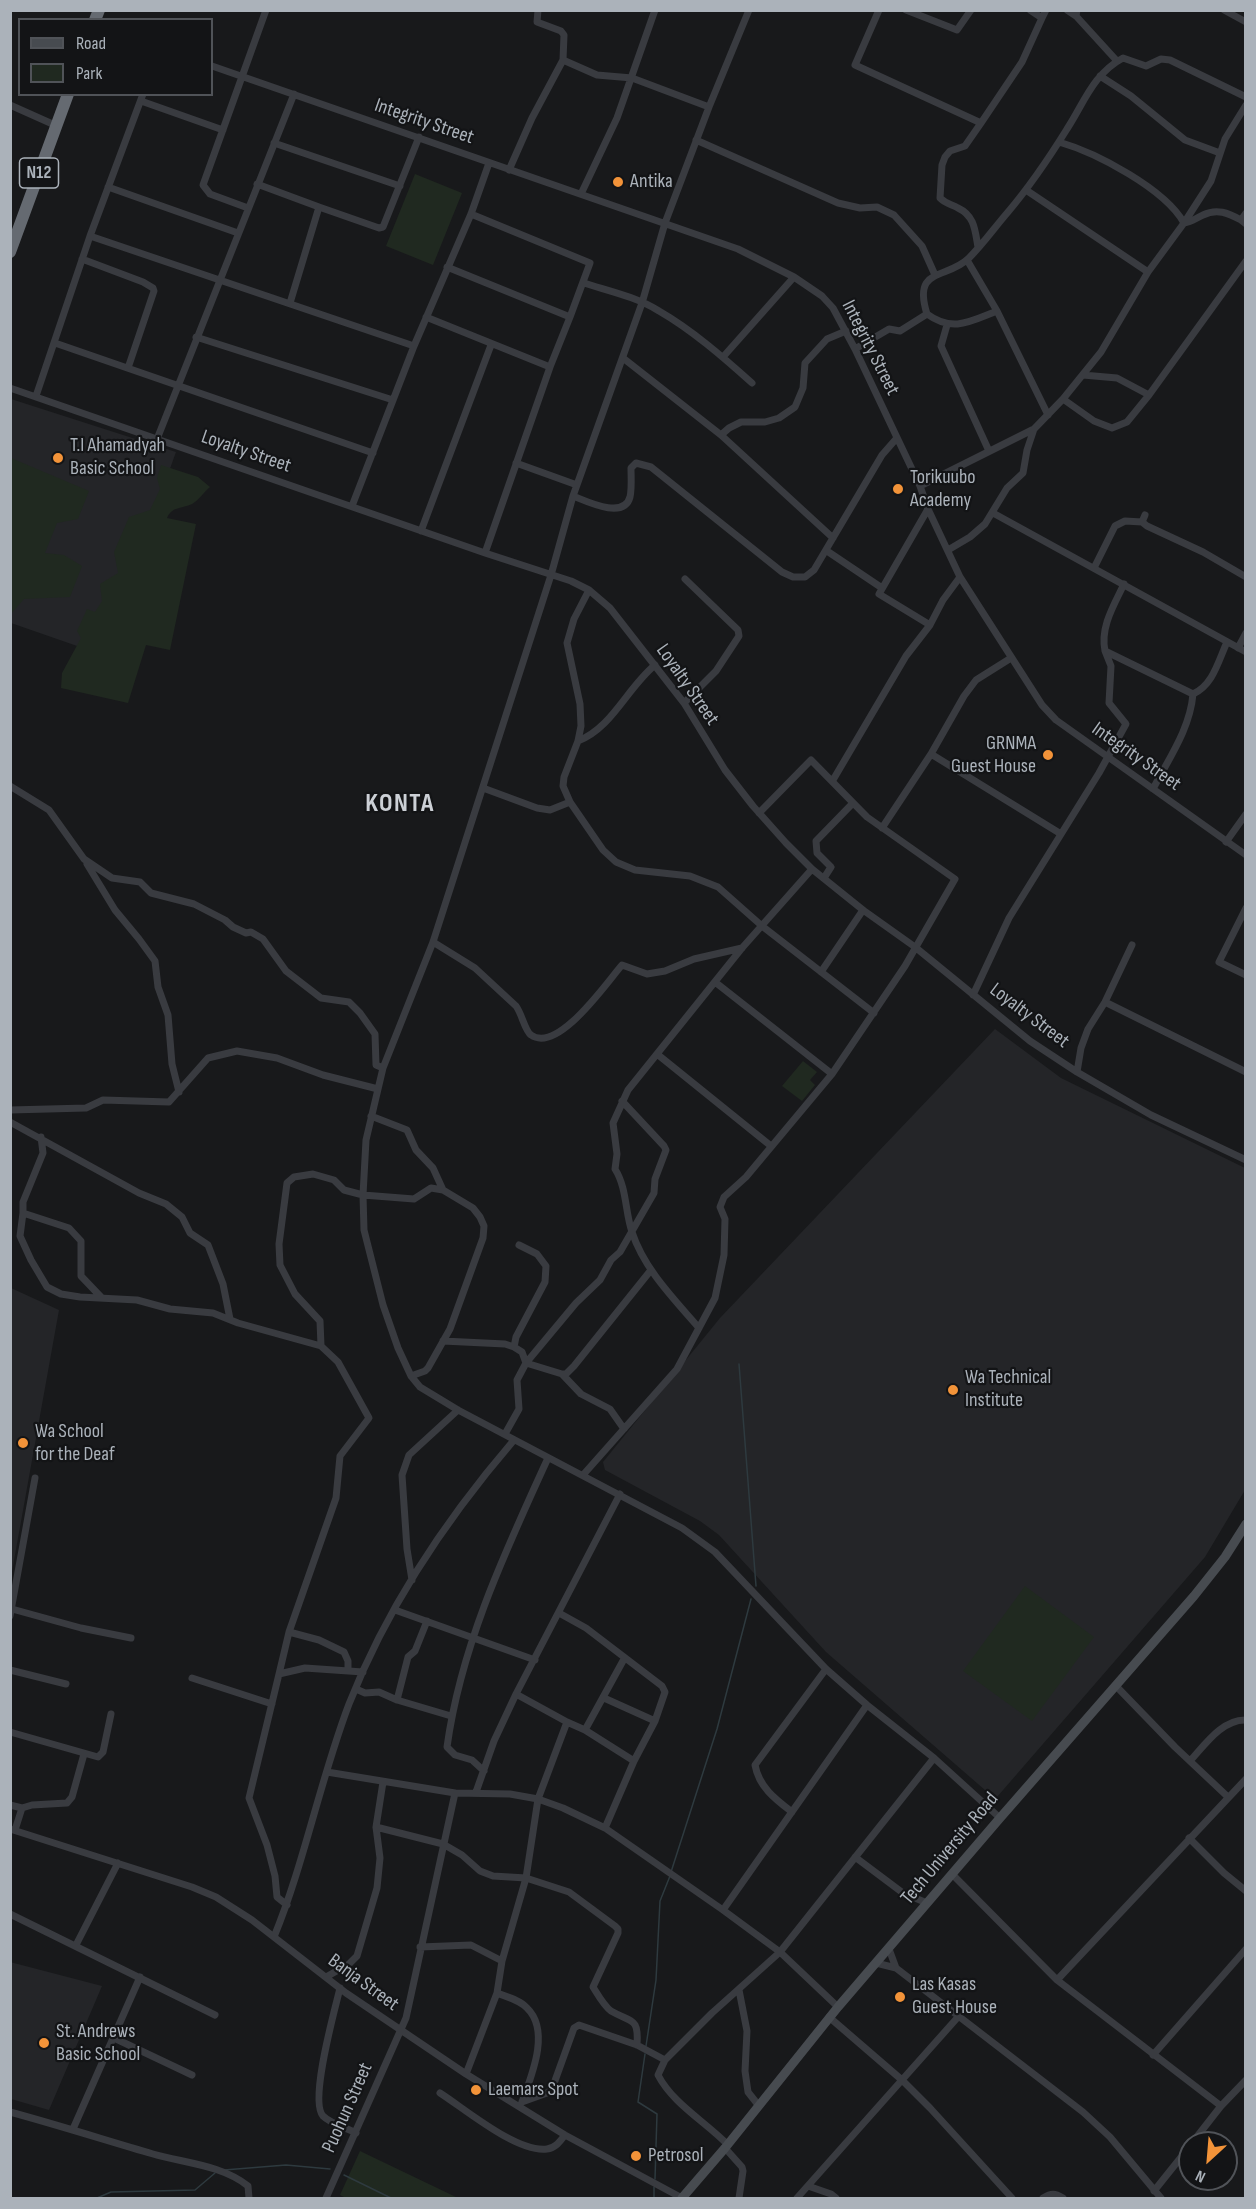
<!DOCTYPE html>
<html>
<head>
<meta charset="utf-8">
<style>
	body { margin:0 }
	#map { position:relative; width:1256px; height:2209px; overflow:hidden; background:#18191b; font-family:"Sofia Sans Condensed",sans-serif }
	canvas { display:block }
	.frame { position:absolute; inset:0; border:12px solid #abb2ba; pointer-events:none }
	.legend { position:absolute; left:18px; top:18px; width:195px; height:78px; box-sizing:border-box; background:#131416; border:2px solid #505358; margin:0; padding:8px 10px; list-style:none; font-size:18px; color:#abb2ba }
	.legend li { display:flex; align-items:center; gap:12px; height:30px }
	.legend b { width:30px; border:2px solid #505358 }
	.north { position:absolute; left:1178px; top:2131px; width:60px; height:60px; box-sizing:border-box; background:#131416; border:2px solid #505358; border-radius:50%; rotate:206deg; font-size:16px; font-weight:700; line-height:24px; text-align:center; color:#abb2ba }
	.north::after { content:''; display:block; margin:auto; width:21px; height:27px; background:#f29339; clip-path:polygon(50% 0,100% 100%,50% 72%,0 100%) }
</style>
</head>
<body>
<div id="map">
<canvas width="1256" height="2209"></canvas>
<div class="frame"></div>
<ul class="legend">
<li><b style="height:8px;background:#474b50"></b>Road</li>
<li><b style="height:16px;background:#202920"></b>Park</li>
</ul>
<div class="north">N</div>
</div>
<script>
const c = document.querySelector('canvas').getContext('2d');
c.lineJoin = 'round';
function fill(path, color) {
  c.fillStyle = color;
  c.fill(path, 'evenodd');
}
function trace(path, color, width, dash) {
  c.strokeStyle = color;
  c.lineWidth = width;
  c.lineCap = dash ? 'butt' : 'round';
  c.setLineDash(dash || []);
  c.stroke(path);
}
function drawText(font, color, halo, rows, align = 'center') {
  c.font = font + ' "Sofia Sans Condensed",sans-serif';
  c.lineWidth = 4.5;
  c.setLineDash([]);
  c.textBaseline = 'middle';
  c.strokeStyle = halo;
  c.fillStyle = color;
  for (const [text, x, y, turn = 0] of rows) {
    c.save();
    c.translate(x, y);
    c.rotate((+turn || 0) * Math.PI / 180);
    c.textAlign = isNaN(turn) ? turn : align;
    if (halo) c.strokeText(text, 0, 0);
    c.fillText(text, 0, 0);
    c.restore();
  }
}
fill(new Path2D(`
	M11 399 176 452 103 655 11 623Z
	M995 1029 1061 1078 1245 1168V1490L1205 1557 997 1797H993L826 1652 719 1535 700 1521 605 1470 603 1462 720 1318Z
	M11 1288 59 1310 11 1577Z
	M10 1962 102 1986 49 2110 11 2099Z`), '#242528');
fill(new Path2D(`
	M415 174 462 193 433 265 386 246Z
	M11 458 89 491 78 519 57 523 45 553 64 555 82 566 70 597 24 599 11 614Z
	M161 465 198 477 210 487C204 492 198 501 192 504 182 509 172 506 167 518L196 524 170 650 146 645 128 703 61 688 62 673 81 638 77 631 87 609 95 612 102 601 100 584 118 573 114 552 129 517 150 510 160 489 157 478Z
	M803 1061 817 1072 810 1080 815 1085 802 1101 782 1086Z
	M1025 1586 1094 1637 1032 1721 963 1671Z
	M360 2151 458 2198H346L340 2195Z`), '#202920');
trace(new Path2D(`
	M739 1364 756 1586
	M671 1872 717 1729 751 1599
	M646 2046 656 1980 660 1901 670 1876
	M645 2054 638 2102 657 2114 655 2179
	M224 2170 286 2165 330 2169
	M344 2175 391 2198
	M97 2198 111 2192 195 2190 215 2173
	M654 2198V2187`), '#2e3a3f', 1.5);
trace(new Path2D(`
	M749 10 709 107 665 223 642 303 573 496 551 575 433 942 383 1068 366 1140 363 1195 364 1230 383 1305 398 1348 411 1376 420 1387 458 1410 682 1528 715 1552 826 1669 867 1705 934 1758 1000 1818
	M879 10 855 65 981 123
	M906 10 957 30 971 10
	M1030 10 1042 18 1046 10
	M1067 10 1076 16
	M1077 10 1076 16 1117 61
	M1224 10 1246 22
	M563 60 597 75 632 78 709 107
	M212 66 738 249 794 277 822 296 833 308 855 349 920 486 928 509 960 577 1042 705 1056 720 1246 855
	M1100 76 1131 96 1185 140 1220 153
	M141 101 223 130
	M10 105 57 126
	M696 140 838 203 860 208 877 207 894 215 922 246 935 275
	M1059 142C1097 153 1165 189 1184 223
	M274 143 400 186
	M509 170 532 118 563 60 564 35 561 31 537 22 538 10
	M257 184 319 207 290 303
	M108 187 238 233
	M1026 190 1148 272
	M581 194 617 118 655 10
	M319 207 379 228 383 227 419 137
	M248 208 210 194 203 185 266 10
	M1246 213 1241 220 1246 224
	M1184 223C1192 222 1196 218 1203 215 1217 208 1228 213 1241 220
	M90 236 414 346
	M978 247C975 231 975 216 958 208 951 204 946 204 940 198L942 165 945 157 950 151 965 146 981 123 1022 62 1042 18
	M82 259 143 282 153 288 154 291 128 368
	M967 260 997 311 1048 415
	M447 267 570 317 590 263 471 214
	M584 283C609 291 637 297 659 311 692 330 723 357 752 383
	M997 311C971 321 953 333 927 314 912 266 947 280 969 258 983 244 995 227 1008 212 1030 186 1049 158 1067 129 1084 103 1093 74 1123 58L1146 66 1161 59 1170 60 1246 97
	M426 317 550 367 570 317
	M947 325 941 346 989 451
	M196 337 393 400
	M55 343 373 453
	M855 349 889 329 900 331 927 314
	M723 357 794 277
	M623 358 721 435 833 538
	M1083 375 1117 378 1149 395
	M10 388 485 553 571 581 589 590 610 608 684 703 725 770 753 806 786 843 812 869 863 910 915 947 1030 1041 1077 1072 1151 1115 1246 1160
	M36 396 90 236 143 94
	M1063 399 1094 421 1112 428 1127 422 1149 395 1246 261
	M721 435 729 428 741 422H765L779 418 795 407 803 388 805 363 827 339 846 331
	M157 439 294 94
	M516 463 577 485
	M920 486 1034 429 1063 399 1101 352 1148 272 1184 223 1211 181 1225 139 1246 105
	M573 496C586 501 624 520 630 497 632 488 631 477 631 468L636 463 651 467 782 572 793 577H805L814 570 882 455 896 439
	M352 506 414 346 471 214 489 163
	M928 509 879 594 930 625 943 600 960 577
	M993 513 1246 652
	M1145 515 1142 522 1147 526 1203 552 1246 577
	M421 531 491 345
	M948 550 970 537 985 524 1007 488 1023 473 1027 450 1034 429
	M827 551 882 588
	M485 553 550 367
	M1094 568 1115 526 1125 521 1142 522
	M1124 584C1114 605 1100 627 1105 651L1193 694C1213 685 1218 662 1227 642
	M589 590 574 619 567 643 580 704 581 726 578 741 564 777 563 786 570 802 603 850 616 862 635 870 690 876 718 887 762 926 874 1013
	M1238 648 1246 633
	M684 703 716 671 739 636 738 630 685 579
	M578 741C612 728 627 688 655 665
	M931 754 1061 834
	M833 780 906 656 930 625
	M10 786 49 810 84 859 112 878 140 882 151 893 194 904 225 920 233 927 246 933 251 932 263 939 286 971 321 998 349 1002 360 1013 375 1034 376 1065 383 1068
	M483 788 537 808 550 810 570 802
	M1153 789C1169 758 1190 729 1193 694
	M882 828 931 754 964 696 976 680 1011 658
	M1226 842 1246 814
	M87 864 115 910 139 939 155 961 158 987 168 1015 172 1064 179 1092
	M824 878 831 867 817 853 816 841 853 803
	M1246 908 1219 962 1246 975
	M433 942 475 968 516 1006C522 1014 525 1031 531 1035 558 1054 607 982 622 965L647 974 665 971 694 959 742 948
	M821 972 863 910
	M715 982 832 1074
	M973 995 1009 918 1099 773 1126 724 1109 703 1111 666 1105 651
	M1105 1002 1246 1072
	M657 1054 771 1146
	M1077 1072 1081 1048 1088 1029 1105 1002 1132 945
	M10 1110 86 1108 103 1100 169 1102 208 1058 237 1051 277 1058 323 1075 378 1089
	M371 1116 407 1130 416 1150 433 1168 443 1190 473 1208 480 1217 484 1226 483 1238 450 1329 428 1368 425 1371 411 1376
	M10 1122 139 1193 166 1204 182 1217 190 1233 208 1245 223 1284 230 1319
	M41 1137 43 1153 23 1202V1213L69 1228 81 1241V1276L101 1297
	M23 1213 20 1236 31 1260 47 1287 61 1294 80 1297 137 1300 170 1309 213 1313 238 1323 321 1346
	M519 1245 537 1254 546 1266 545 1282 516 1337 514 1347 522 1352 526 1363 562 1374 581 1394 610 1409 624 1429
	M699 1328C674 1299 644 1269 632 1232 625 1212 627 1188 615 1169L617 1154 613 1123 628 1090 742 948 812 869
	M443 1341 505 1344 514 1347
	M562 1374H566L574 1366 651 1270
	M505 1434 519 1409 517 1380 526 1363 576 1303 600 1280 611 1260 620 1252 654 1193 655 1179 666 1150 664 1146 622 1101
	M583 1475 677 1369 715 1298 724 1255 725 1219 720 1207 724 1197 746 1177 832 1074 905 966 955 879 867 817 811 760 759 813
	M412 1580 407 1549 402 1475 409 1455 458 1410
	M12 1609 81 1628 131 1638
	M395 1610 535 1660
	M559 1613 586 1628 662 1686 665 1692 655 1721 634 1761 605 1828
	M10 1616 35 1478
	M289 1632 319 1640 344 1652 348 1661V1670
	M10 1670 66 1684
	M279 1674 289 1632 336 1498 340 1456 369 1418 338 1362 321 1346 320 1321 295 1294 280 1265 279 1244 287 1183 294 1177 313 1174 334 1180 344 1190 363 1195 414 1199 431 1188 443 1190
	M192 1678 272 1704
	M1116 1686 1175 1747 1228 1797
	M356 1689 365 1693 379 1692 397 1700 451 1716
	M516 1694 567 1722
	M604 1698 655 1721
	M397 1700 408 1657 415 1651 427 1621
	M585 1730 634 1761
	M10 1732 98 1757 103 1752 111 1714
	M1190 1761C1204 1746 1222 1719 1246 1720
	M484 1771 472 1760 455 1755 447 1747C461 1645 506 1550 548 1458
	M327 1772 455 1793 510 1794 538 1799 563 1808 605 1828 723 1910 780 1952 838 2007
	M476 1792 494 1741 516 1694 620 1494
	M10 1805 22 1808
	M792 1812C775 1799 759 1787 755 1765L826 1669
	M376 1827 443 1844 462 1855 480 1871 493 1876 526 1878 569 1892 615 1926 618 1929V1933L593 1987C598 1995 604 2006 611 2011 632 2023 639 2017 637 2045
	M10 1829 192 1887 216 1897 252 1920 346 1993 466 2074 565 2135 682 2198
	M15 1830 22 1808 32 1805 67 1803 72 1797 84 1754
	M1189 1838 1224 1873 1246 1891
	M855 1857 903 1893 927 1903
	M952 1874 1057 1980 1221 2106
	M287 1905 277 1897 275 1876 267 1845 249 1798 279 1674 305 1668 363 1672
	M723 1910 867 1705
	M10 1914 215 2015
	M274 1937C305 1861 320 1780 349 1704 387 1607 447 1518 514 1440
	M76 1945 118 1863
	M420 1947 471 1945 502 1961
	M889 1949 896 1968
	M876 1963 896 1968 1083 2112 1110 2137 1161 2198
	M326 1977 349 1964 357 1956 377 1888 380 1858 376 1827 383 1782
	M1057 1980 1246 1779
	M340 1988C335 2009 309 2101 323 2116 331 2124 347 2128 356 2133
	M739 1990 747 2031 745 2071 748 2092 759 2106
	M497 1993C507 1997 520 2000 527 2008 551 2031 531 2077 522 2102
	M829 2017 902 2080 930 2108 1012 2198
	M114 2038 192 2075
	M1153 2055 1246 1949
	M665 2060 658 2075C673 2104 706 2122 728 2145
	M466 2074 497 1993 502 1961 526 1878 538 1799 567 1722 585 1730 624 1659
	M440 2093C465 2109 517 2153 547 2149 556 2148 560 2141 565 2135
	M522 2102 547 2093 552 2089 574 2028 579 2025 637 2045 665 2060 712 2013 780 1952 934 1758
	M10 2112C58 2125 105 2140 153 2154 184 2163 222 2165 248 2186L249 2198
	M73 2129 140 1977
	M1192 2143 1221 2106 1246 2080
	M725 2148 742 2167 743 2171 739 2198
	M808 2186 831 2194 836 2198
	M1154 2191 1190 2146
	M326 2198 406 2018 455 1793
	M797 2198 958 2017
	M1043 2198C1051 2193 1055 2193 1063 2198`), '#393b40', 7);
trace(new Path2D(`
	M682 2198 725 2148 838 2007 1000 1818 1194 1596 1225 1557 1246 1524`), '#474b50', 9);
trace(new Path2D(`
	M95 20 99 10
	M10 252 68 94`), '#656a71', 12);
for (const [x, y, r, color] of [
	[618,182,6,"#f29339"],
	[58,458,6,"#f29339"],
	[898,489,6,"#f29339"],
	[1048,755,6,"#f29339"],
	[953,1390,6,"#f29339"],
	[23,1443,6,"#f29339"],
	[900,1997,6,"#f29339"],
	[44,2043,6,"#f29339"],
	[476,2090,6,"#f29339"],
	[636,2156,6,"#f29339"]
]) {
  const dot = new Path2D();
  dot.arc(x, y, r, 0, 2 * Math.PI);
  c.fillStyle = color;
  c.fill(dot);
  trace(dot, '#131416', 2);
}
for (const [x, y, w] of [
	[39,173,39]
]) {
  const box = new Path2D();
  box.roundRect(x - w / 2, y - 15, w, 30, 4.5);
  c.fillStyle = '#131416';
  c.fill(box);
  trace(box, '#abb2ba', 1.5);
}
drawText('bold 18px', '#abb2ba', null, [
	["N12",39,173]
]);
drawText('20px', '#abb2ba', '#131416', [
	["Integrity Street",424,122,19],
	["Integrity Street",870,348,63],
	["Loyalty Street",246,452,19],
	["Loyalty Street",687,685,55],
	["Integrity Street",1136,757,35],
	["Loyalty Street",1029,1016,37],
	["Tech University Road",950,1849,-50],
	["Banja Street",363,1983,36],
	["Puohun Street",348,2108,-66]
]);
drawText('20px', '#abb2ba', '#131416', [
	["Antika",630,182],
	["T.I Ahamadyah",70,446],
	["Basic School",70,469],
	["Torikuubo",910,478],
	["Academy",910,501],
	["GRNMA",1036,744,"right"],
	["Guest House",1036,767,"right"],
	["Wa Technical",965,1378],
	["Institute",965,1401],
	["Wa School",35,1432],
	["for the Deaf",35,1455],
	["Las Kasas",912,1985],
	["Guest House",912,2008],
	["St. Andrews",56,2032],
	["Basic School",56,2055],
	["Laemars Spot",488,2090],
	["Petrosol",648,2156]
], 'left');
c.letterSpacing = '1.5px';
drawText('bold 26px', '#ccd0d6', '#131416', [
	["KONTA",400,804]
]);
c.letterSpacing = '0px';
</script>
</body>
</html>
